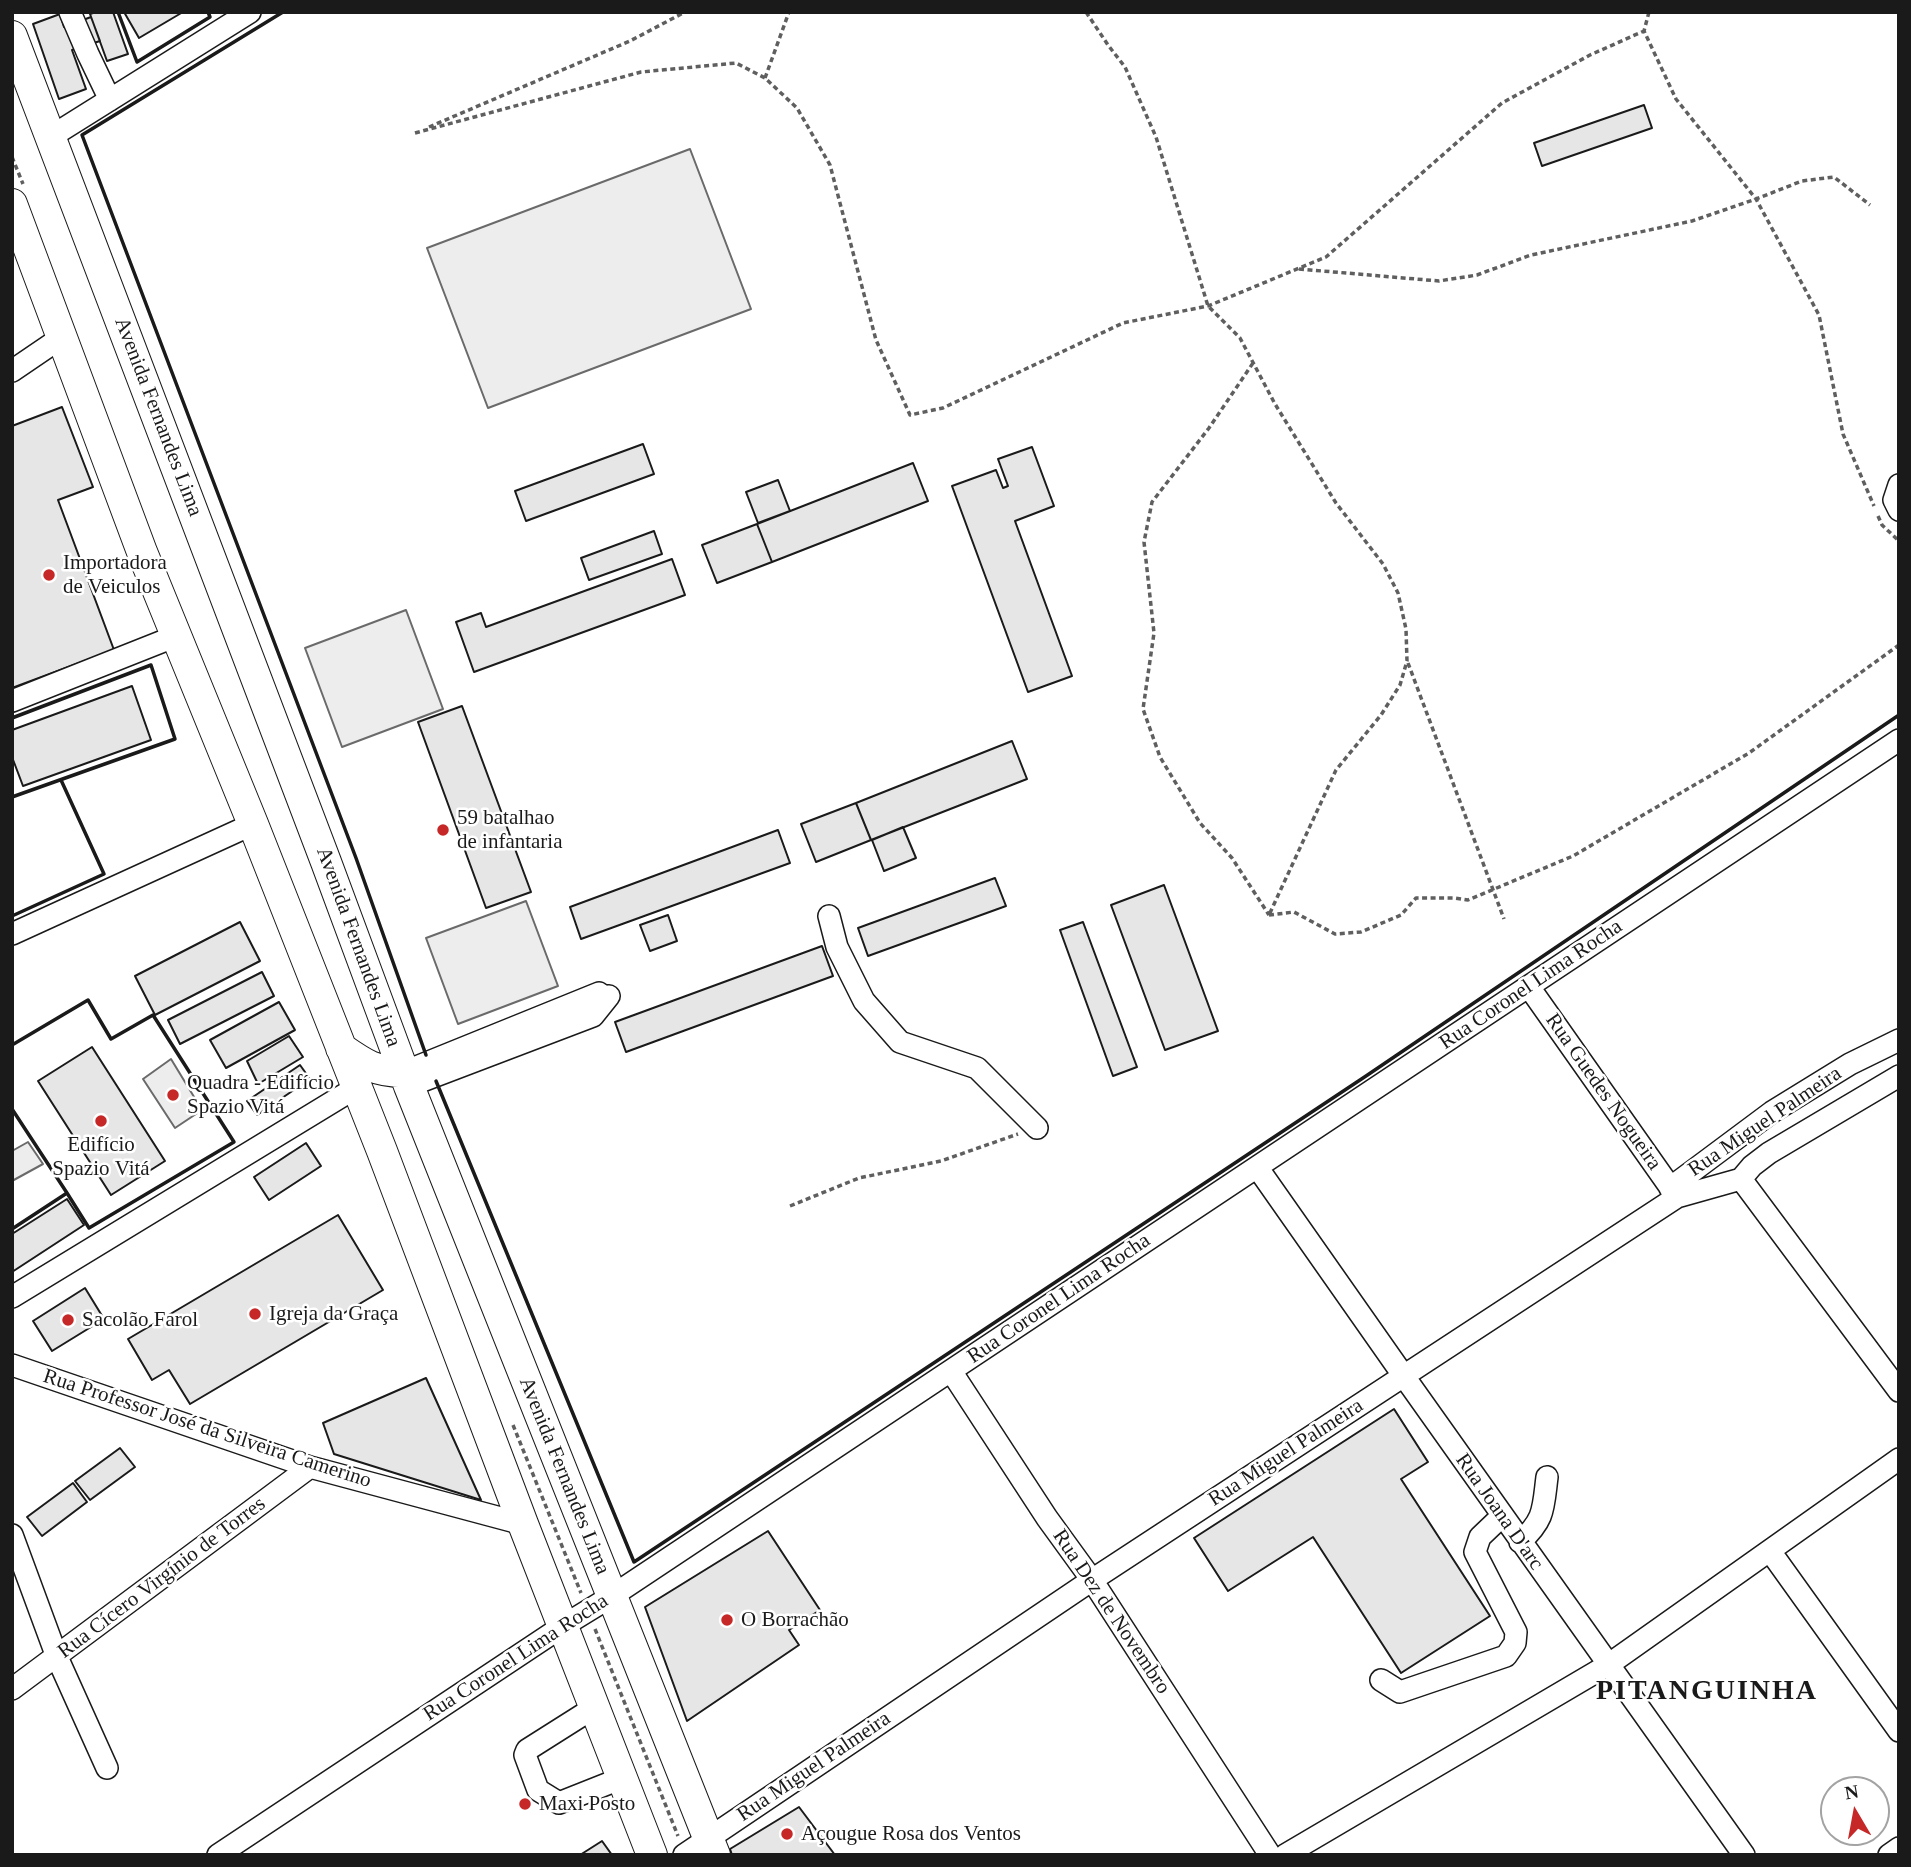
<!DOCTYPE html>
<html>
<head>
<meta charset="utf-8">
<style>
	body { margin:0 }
	#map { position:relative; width:1911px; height:1867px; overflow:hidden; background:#fff; font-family:Georgia,serif }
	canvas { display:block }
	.frame { position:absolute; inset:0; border:14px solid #1a1a1a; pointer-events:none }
	.north { position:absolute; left:1820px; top:1776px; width:70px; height:70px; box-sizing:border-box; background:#fff; border:2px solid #a3a3a3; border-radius:50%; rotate:350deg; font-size:19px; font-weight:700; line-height:28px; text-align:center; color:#1a1a1a }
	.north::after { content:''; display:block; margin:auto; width:24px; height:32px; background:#c62828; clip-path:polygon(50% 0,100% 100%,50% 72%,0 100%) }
</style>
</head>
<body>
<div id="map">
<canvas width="1911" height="1867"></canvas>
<div class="frame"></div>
<div class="north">N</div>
</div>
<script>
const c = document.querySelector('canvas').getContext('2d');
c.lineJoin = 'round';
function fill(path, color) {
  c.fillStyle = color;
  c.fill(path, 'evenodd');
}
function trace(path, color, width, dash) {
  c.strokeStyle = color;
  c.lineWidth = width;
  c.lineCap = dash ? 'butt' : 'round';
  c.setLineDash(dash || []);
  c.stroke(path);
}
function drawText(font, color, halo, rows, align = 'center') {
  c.font = font + ' Georgia,serif';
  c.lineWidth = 5;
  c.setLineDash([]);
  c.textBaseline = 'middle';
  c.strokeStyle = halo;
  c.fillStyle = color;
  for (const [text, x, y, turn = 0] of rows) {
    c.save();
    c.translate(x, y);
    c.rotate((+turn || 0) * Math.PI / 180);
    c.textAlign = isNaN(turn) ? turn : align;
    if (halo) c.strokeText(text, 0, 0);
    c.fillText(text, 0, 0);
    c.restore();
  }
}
const built = new Path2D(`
	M690 149 751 309 488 408 427 248Z
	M406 610 443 709 342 747 305 648Z
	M526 901 558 986 458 1024 426 938Z
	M171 1059 202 1110 175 1128 143 1079Z
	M28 1142 43 1164 12 1181V1151Z`);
fill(built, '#ededed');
trace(built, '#6a6a6a', 2);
const building = new Path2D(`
	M96 12H113L128 54 107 61 90 14Z
	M124 12H183L139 38Z
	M60 14 64 27 91 17 100 41 72 50 86 89 59 99 33 24Z
	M1644 105 1652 128 1542 166 1534 143Z
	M62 407 93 487 58 500 114 650 12 688V426Z
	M643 444 654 474 526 521 515 491Z
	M1032 447 1054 506 1015 521 1072 676 1028 692 952 486 996 470 1003 488 1008 486 998 459Z
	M913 463 928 501 772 562 757 524Z
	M778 480 790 511 758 523 746 492Z
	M757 524 772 562 717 583 702 545Z
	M654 531 662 554 589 580 581 558Z
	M672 559 685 595 474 672 456 622 481 613 486 627Z
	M132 686 151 740 23 786 12 757V730Z
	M462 706 531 892 486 908 418 722Z
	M1012 741 1027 779 871 840 856 803Z
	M856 803 871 840 816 862 801 824Z
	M903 827 916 858 884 871 872 840Z
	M778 830 790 863 581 939 570 907Z
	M995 878 1006 906 868 956 858 928Z
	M1164 885 1218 1031 1165 1050 1111 905Z
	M668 915 677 941 650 951 640 925Z
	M240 922 260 961 155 1015 135 976Z
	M1083 922 1137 1067 1113 1076 1060 930Z
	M822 946 833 976 626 1052 615 1022Z
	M262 972 274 996 180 1044 168 1020Z
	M279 1002 295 1030 226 1068 210 1040Z
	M289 1036 303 1057 258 1084 247 1061Z
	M92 1047 165 1161 111 1195 38 1081Z
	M300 1065 310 1079 257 1115 247 1101Z
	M306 1143 321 1166 269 1200 254 1177Z
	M67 1199 84 1225 12 1272V1234Z
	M338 1215 383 1290 190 1404 169 1370 152 1380 128 1339Z
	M85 1288 104 1319 52 1351 33 1321Z
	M426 1378 481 1500 334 1454 323 1423Z
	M1394 1409 1428 1462 1401 1479 1490 1616 1401 1673 1313 1537 1228 1591 1194 1538Z
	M120 1448 135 1467 90 1500 75 1481Z
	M73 1483 87 1502 42 1536 27 1517Z
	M768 1531 820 1610 789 1630 799 1645 687 1721 645 1607Z
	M799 1807 835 1855H732L730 1849Z
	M602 1841 612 1855H580Z`);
fill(building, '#e6e6e6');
trace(building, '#1a1a1a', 2);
const minor = new Path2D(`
	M70 12 88 54 110 100
	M52 136 250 12
	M12 371 62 337
	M1899 485 1894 500 1899 510
	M12 701 176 636
	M829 916 837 947 864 1001 900 1042 977 1068 1037 1128
	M12 934 253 824
	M1529 987 1677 1197
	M404 1072 599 993
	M409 1086 593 1016 609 996
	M1257 1167 1403 1375 1744 1855
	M1741 1179 1899 1391
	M1670 1188 1772 1112 1850 1064 1899 1040
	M12 1297 357 1087
	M12 1365 310 1467 523 1524
	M951 1371 1047 1518 1092 1580 1270 1855
	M12 1535 57 1657 107 1768
	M1520 1542C1545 1519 1543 1509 1547 1477
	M1770 1551 1899 1731
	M1381 1680 1400 1692 1506 1656 1515 1643 1516 1632 1475 1552 1480 1537 1502 1516
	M12 1689 310 1467
	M595 1707 527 1750 525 1755 538 1790 559 1803 622 1778
	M218 1855 563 1626 612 1596 1899 740
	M684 1855 1092 1580 1677 1197 1741 1179 1752 1166 1769 1153 1899 1076
	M1285 1855 1608 1665 1899 1459
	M1889 1855 1899 1848`);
const highway = new Path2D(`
	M12 36 326 862 409 1086 715 1855
	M12 204 142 552 253 824 382 1151 523 1524 652 1855
	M341 1048C364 1064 375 1072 404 1072`);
trace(minor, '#1a1a1a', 24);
trace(highway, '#1a1a1a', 32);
trace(new Path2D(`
	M1086 12 1108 45 1125 67 1156 137 1208 306 1240 338 1275 404 1336 503 1383 564 1398 593 1406 629 1407 661 1400 685 1381 715 1336 770 1269 915
	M1649 12 1644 31 1676 99 1756 199 1819 315 1843 434 1874 506
	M765 78 789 12
	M429 127 630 41 685 12
	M415 133 641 72 736 63 765 78 797 108 830 165 876 340 910 415 943 408 1123 323 1208 306 1326 257 1502 103 1590 55 1644 31
	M12 157 23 184
	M1299 269 1439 281 1477 275 1531 255 1692 221 1756 199 1802 181 1834 177 1870 205
	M1253 363 1209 428 1152 502 1144 542 1154 633 1143 709 1160 757 1200 823 1232 858 1269 915
	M1878 516 1882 525 1899 541
	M1408 663 1504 919
	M1269 915 1294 912 1335 934 1361 932 1401 915 1416 898H1455L1468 900 1573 856 1749 753 1899 645
	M790 1206 859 1178 941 1161 1018 1134
	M513 1425 581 1593
	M595 1629 678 1836`), '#5f5f5f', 3.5, [5, 3.5]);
trace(minor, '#fff', 21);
trace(highway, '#fff', 30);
trace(new Path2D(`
	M118 12 137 62 210 17 208 12
	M283 12 82 135 356 858 426 1055
	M12 718 151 665 175 739 12 797
	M12 916 104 874 61 780
	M12 1045 88 1000 111 1039 153 1015 234 1142 89 1228 67 1193
	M436 1081 634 1562 1366 1076 1899 715
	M12 1109 67 1193 12 1229`), '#1a1a1a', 3.5);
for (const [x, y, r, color] of [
	[49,575,7,"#c62828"],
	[443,830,7,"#c62828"],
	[173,1095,7,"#c62828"],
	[101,1121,7,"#c62828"],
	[255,1314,7,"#c62828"],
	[68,1320,7,"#c62828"],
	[727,1620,7,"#c62828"],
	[525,1804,7,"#c62828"],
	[787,1834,7,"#c62828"]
]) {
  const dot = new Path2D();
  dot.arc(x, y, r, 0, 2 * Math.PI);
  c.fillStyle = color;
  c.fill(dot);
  trace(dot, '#fff', 2.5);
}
drawText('21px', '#1a1a1a', '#fff', [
	["Avenida Fernandes Lima",158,417,69],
	["Avenida Fernandes Lima",358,947,70],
	["Rua Coronel Lima Rocha",1531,985,-34],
	["Rua Guedes Nogueira",1603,1092,55],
	["Rua Miguel Palmeira",1765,1122,-34],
	["Rua Coronel Lima Rocha",1059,1299,-34],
	["Rua Professor José da Silveira Camerino",207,1429,18],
	["Rua Miguel Palmeira",1286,1453,-33],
	["Avenida Fernandes Lima",564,1476,68],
	["Rua Joana D'arc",1499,1512,55],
	["Rua Cícero Virgínio de Torres",162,1578,-37],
	["Rua Dez de Novembro",1111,1612,56],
	["Rua Coronel Lima Rocha",516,1658,-33],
	["Rua Miguel Palmeira",814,1767,-34]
]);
drawText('21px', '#1a1a1a', '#fff', [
	["Importadora",63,563],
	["de Veiculos",63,587],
	["59 batalhao",457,818],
	["de infantaria",457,842],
	["Quadra - Edifício",187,1083],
	["Spazio Vitá",187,1107],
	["Edifício",101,1145,"center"],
	["Spazio Vitá",101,1169,"center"],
	["Igreja da Graça",269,1314],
	["Sacolão Farol",82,1320],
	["O Borrachão",741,1620],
	["Maxi Posto",539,1804],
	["Açougue Rosa dos Ventos",801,1834]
], 'left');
c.letterSpacing = '2px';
drawText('bold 28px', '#1a1a1a', '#fff', [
	["PITANGUINHA",1707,1692]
]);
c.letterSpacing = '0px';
</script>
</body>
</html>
